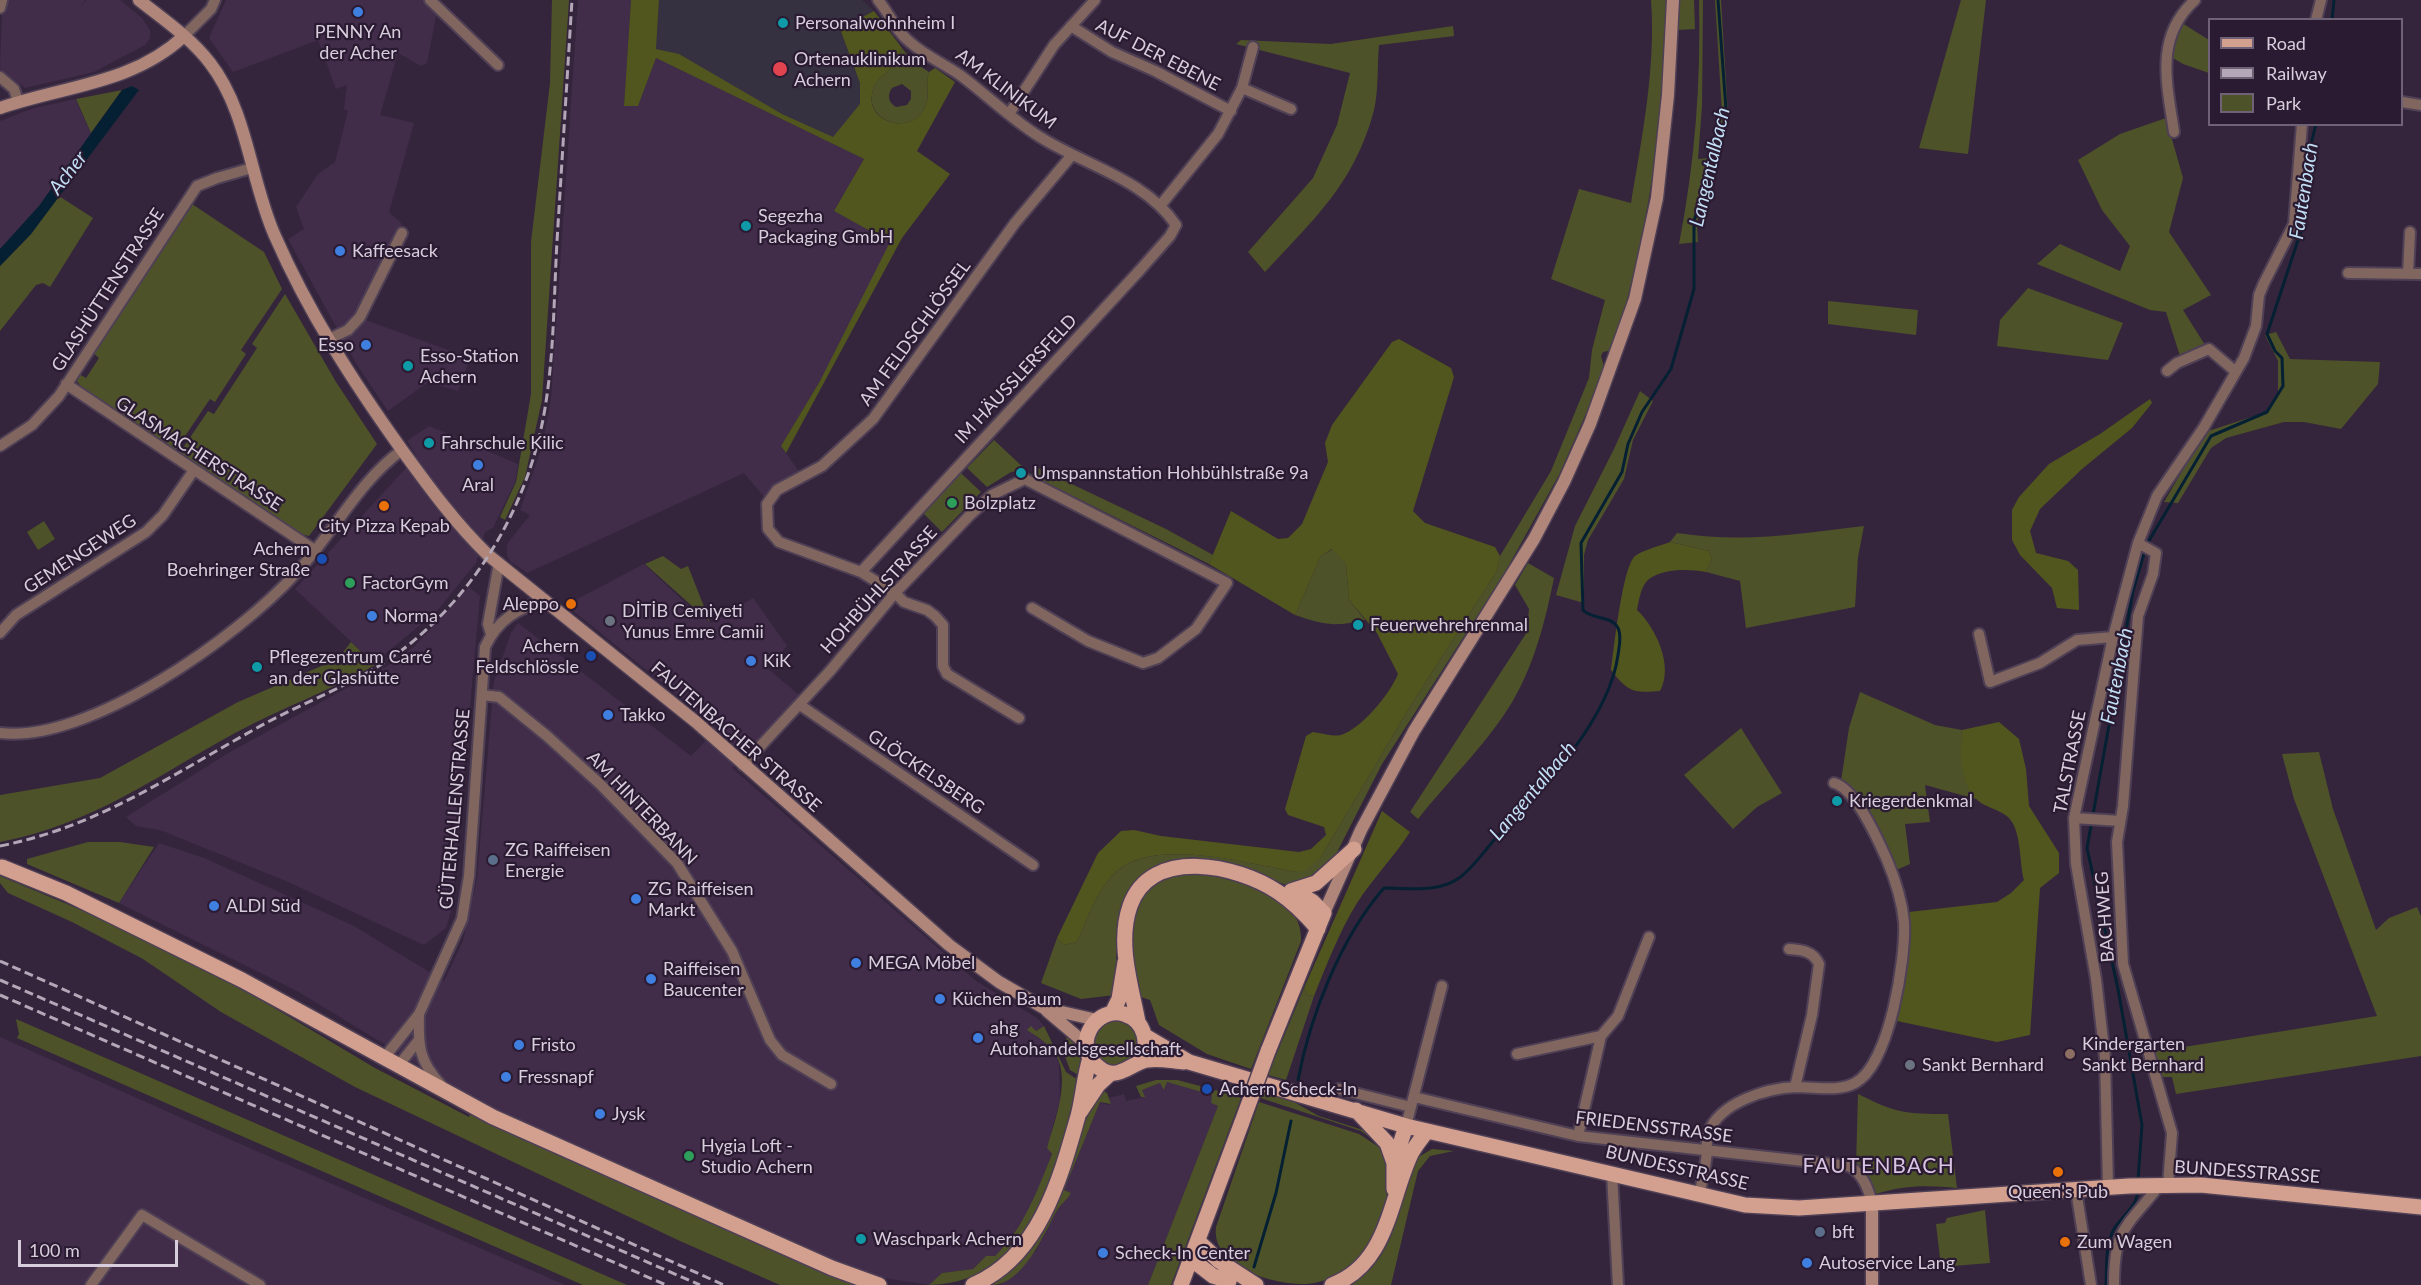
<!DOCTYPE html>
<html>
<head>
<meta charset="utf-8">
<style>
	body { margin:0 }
	#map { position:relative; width:2421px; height:1285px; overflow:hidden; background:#35253c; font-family:Lato,sans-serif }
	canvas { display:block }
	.legend { position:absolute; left:2208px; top:18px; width:195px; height:108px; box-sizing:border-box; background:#2b1b32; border:2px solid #706276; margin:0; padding:8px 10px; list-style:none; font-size:18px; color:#d8cddc }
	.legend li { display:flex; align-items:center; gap:12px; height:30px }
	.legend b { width:30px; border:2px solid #706276 }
	.scale { position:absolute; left:18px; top:1240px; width:160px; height:27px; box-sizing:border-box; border:3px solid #d8cddc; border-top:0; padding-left:8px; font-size:18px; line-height:21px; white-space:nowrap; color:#d8cddc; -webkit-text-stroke:4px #2b1b32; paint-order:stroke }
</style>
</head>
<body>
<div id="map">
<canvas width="2421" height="1285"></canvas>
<ul class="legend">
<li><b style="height:8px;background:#d39f8e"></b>Road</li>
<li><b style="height:8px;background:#b3a7b8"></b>Railway</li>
<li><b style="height:16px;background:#4d5229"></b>Park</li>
</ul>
<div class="scale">100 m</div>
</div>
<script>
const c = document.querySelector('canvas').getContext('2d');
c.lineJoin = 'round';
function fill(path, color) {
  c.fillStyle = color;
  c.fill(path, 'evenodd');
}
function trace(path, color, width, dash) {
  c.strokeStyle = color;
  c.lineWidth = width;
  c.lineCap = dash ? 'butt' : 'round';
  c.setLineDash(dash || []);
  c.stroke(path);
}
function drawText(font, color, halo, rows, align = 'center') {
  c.font = font + ' Lato,sans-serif';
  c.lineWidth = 4.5;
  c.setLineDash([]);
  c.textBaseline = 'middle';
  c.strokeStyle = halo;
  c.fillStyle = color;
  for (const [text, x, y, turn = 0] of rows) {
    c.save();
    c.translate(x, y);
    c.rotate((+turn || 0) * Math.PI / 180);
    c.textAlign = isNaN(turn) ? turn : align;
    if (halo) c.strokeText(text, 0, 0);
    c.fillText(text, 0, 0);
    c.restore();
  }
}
fill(new Path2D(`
	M0 0H85L81 7 86 0H120L142 18 150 30V38L145 45 94 72 25 88 0 69 2 14Z
	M226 0H425L437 11 427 63 421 66 398 53 380 115 414 123 389 212 402 224 357 317 470 358 458 391 428 382 388 411 357 365 288 239 304 229 296 207 318 174 335 162 348 111 344 109 347 85 336 89 318 40 233 72 209 38Z
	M578 0H631L624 106H638L656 58 864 159 834 211 891 241 820 381 781 446 800 473 765 498 744 473 527 573 511 562 507 555V544L530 515 520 510 542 447 551 399Z
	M75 99 91 133 39 206 0 249V121L31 109Z
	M429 426 518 464 515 482 493 528 485 532 476 563 436 612 374 663 295 589 417 456 407 441Z
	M644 564 693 610 711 623 753 598 787 646 767 668 800 696 732 768 976 981 1037 1018 1044 1026 1035 1031 1027 1030 1048 1045 1059 1061 1060 1100 1047 1148 1052 1154 1031 1207 1007 1244 995 1256H986L973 1269 942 1273 929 1285 860 1274 496 1112 297 991 119 903 159 843 204 858 354 926 444 981 463 941 477 879 494 681 511 633 518 623 691 756 718 728 566 605Z
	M469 587 480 596 468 728 462 729 459 742 466 751 451 911 446 928 424 945 286 881 160 830 136 826 126 817 230 752 387 666 415 646Z
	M0 1037 222 1136 565 1285H0Z
	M1167 1082 1213 1095 1211 1103 1218 1106 1148 1285H1000L1036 1251 1056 1212 1071 1193 1064 1190 1100 1102 1108 1105 1111 1103 1109 1098 1124 1094 1126 1101 1144 1097 1142 1090 1160 1083 1165 1090Z`), '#412c4a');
fill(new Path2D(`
	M659 0H862L874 11 840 30 860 83V104L834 138 782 114 656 49Z`), '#353141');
fill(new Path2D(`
	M552 0H569L542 400 525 477 505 520 500 517 516 482 531 394V242L550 83Z
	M1651 0H1666C1665 121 1648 235 1613 350L1603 352 1601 356 1605 370 1560 473 1504 574 1382 764 1332 862 1311 880 1287 885 1213 860 1193 857 1175 860 1157 868 1122 906 1117 927 1115 995 1081 999 1041 983 1057 938 1064 945 1077 942C1088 918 1097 889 1117 871 1156 837 1250 864 1296 872L1321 857 1411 705 1497 571 1500 556 1551 471 1589 378 1592 350 1605 300 1551 279 1579 189 1631 203C1642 137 1656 67 1651 0Z
	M1678 0H1694L1695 29 1678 30Z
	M1699 0H1703L1702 106 1698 159 1712 158 1722 113 1715 0H1721L1728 115 1714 169 1700 209 1697 224 1698 242 1679 244C1695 162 1701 83 1699 0Z
	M1961 0H1986L1968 154 1919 148Z
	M2182 23 2209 40V73L2183 64 2173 58V50Z
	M1453 26 1454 36 1379 45C1377 67 1379 93 1373 114 1353 185 1313 220 1265 272L1248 252 1313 178 1337 125 1350 73 1236 44 1241 40 1331 44Z
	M902 48 912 61 929 72C925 82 930 95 926 105 914 137 867 123 872 94 875 78 885 76 894 65 898 61 900 53 902 48ZM902 84 911 91V99L907 105 896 107C888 102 887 95 892 88Z
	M122 90 91 133 76 99Z
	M2166 118 2183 178 2169 232 2211 295 2183 310 2205 345 2180 356 2166 312 2150 310 2037 264 2060 244 2120 271 2130 246 2102 210 2078 160 2120 134Z
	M59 196 93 218 50 287 43 283 36 285 0 331V266L31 234Z
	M192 204 264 252 282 289 241 350 246 354 215 402 210 399 175 451 84 391 77 381 79 374 86 378 99 358 93 353Z
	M2028 288 2123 323 2108 360 1997 346 2000 320Z
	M285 294 336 382 377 444 309 536 301 534 179 454 208 411 214 414 257 348 252 344Z
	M1828 301 1918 310 1916 335 1828 324Z
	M2276 332 2290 359 2380 362 2378 384 2341 429 2304 422H2284L2226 438 2211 448 2178 503 2164 502 2205 432 2267 412 2278 393V361L2265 335Z
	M1640 391 1653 401 1633 440 1624 479 1588 540 1584 555V603L1556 595 1575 526 1614 449Z
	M994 440 1026 470 1011 472 987 487 967 468Z
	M1036 467 1166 529 1213 555 1209 564 1031 475Z
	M961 473 981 492 942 532 923 513Z
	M44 521 55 539 38 550 27 532Z
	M1864 526 1858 557 1855 607 1746 628 1740 581 1706 572 1712 559 1709 551 1670 542 1677 533C1745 543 1797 534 1864 526Z
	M1333 549 1346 564 1349 600 1365 620C1335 627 1324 625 1295 615L1321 556Z
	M663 556 681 569 688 566 710 622 645 564Z
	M1528 563 1554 578C1545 622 1534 666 1511 704 1485 746 1448 781 1418 819L1410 812 1527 632 1529 609 1515 585Z
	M351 642 375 665C330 691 281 708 235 733 155 777 93 824 0 842V795L100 778 238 702 333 661 340 656Z
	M1860 692 1935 725 1962 730C1960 757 1964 775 1976 799L1925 785 1930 822 1905 824 1910 864 1894 871 1841 781 1849 728Z
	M1741 728 1782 793 1757 807 1733 829 1684 775Z
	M2319 752 2333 809 2376 930 2389 918 2417 907 2421 916V1056L2176 1094 2172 1077H2161L2153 1052 2377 1016 2294 799 2282 754Z
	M88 842H120L154 847 119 903 27 864V859Z
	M1203 873C1238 883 1304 894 1301 941L1251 1069 1207 1054 1159 1025 1150 1000 1138 996C1128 935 1122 874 1203 873Z
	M0 876 136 933 214 972 375 1068 469 1117 470 1114 648 1195 859 1285H780L680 1241 355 1087 221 1012 143 959 72 922 8 893 0 883Z
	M1304 988 1308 995 1314 996 1286 1080 1268 1075Z
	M16 1019 627 1285H583L17 1038 19 1034Z
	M1093 1043a23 23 0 1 1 46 0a23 23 0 1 1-46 0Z
	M1031 1026 1036 1031 1044 1026 1066 1072 1078 1080C1057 1163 1035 1283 929 1285L942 1273 973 1269 986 1256H995C1024 1228 1037 1191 1052 1154L1047 1148C1054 1122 1071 1081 1056 1055 1050 1044 1037 1037 1027 1030Z
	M1069 1035C1081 1047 1082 1059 1080 1076L1070 1070 1061 1046Z
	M1156 1080H1177L1208 1088 1207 1092 1213 1093 1215 1090 1241 1098 1171 1285H1148L1218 1106 1211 1103 1212 1095 1167 1082 1164 1090 1160 1083 1142 1090 1145 1097H1141L1136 1086Z
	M1221 1085 1242 1086 1292 1101 1319 1116 1369 1132 1379 1144 1361 1131Z
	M1100 1089 1107 1093 1111 1104 1100 1102 1064 1190 1071 1193C1067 1200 1060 1205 1056 1212 1044 1235 1022 1285 992 1285 1058 1241 1066 1156 1100 1089Z
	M1858 1094C1896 1113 1905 1114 1948 1114L1957 1188C1927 1185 1904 1185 1876 1194L1856 1166Z
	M1259 1102 1359 1134 1385 1151C1386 1162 1390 1176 1388 1187 1385 1211 1377 1242 1360 1259 1347 1272 1324 1283 1306 1284 1274 1285 1211 1267 1216 1227Z
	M1432 1149 1454 1151 1430 1156 1418 1171 1391 1285H1348C1396 1263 1399 1202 1415 1159Z
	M1985 1210 1990 1263 1941 1267 1936 1224 1945 1223 1947 1218Z`), '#4d5229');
fill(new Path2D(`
	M631 0H659L656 49 679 54 782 114 833 137 860 104V83L840 29 874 11 902 48C900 53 898 61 894 65 885 76 875 78 872 94 866 123 914 137 926 105 930 95 925 82 929 72L935 68 955 82 917 151 950 174 902 238 786 453 781 446 820 381 890 242 834 211 864 159 656 58 638 106H624Z
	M1399 339 1451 368 1454 377 1413 511 1425 523 1495 547 1500 556 1497 571 1411 705 1321 857 1306 870 1296 872C1250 864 1155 837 1117 871 1097 889 1088 918 1077 942L1064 945 1057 938 1098 853 1121 831 1134 830 1161 836 1299 852 1311 849 1326 835 1324 827 1288 815 1285 809 1306 736 1313 732C1321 733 1333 737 1341 735 1361 729 1390 694 1398 674L1377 633 1349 600 1346 564 1332 549 1321 556 1295 615 1209 564 1231 511 1278 539 1288 538 1302 524 1328 462 1325 443 1332 425 1392 342Z
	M2150 399 2152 403 2132 428 2082 469 2040 509 2030 531 2036 553 2068 561 2078 570 2079 610 2057 608 2052 588 2020 555 2012 540V510L2019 497 2049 464 2100 434Z
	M1670 542 1709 551 1712 559 1706 572C1690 569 1664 568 1649 579 1641 585 1639 600 1637 610 1656 628 1674 666 1660 691 1633 693 1628 692 1611 670 1614 650 1622 568 1635 556 1643 550 1660 546 1670 542Z
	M1999 722 2019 739 2026 769 2029 806 2059 853V873L2040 888 2030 1035 1997 1042 1897 1021 1909 912 1997 902 2011 893 2024 880C2019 863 2022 830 2008 817 1999 809 1983 807 1975 798 1960 780 1960 752 1962 730Z
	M1382 811 1410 832C1394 857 1373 878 1357 903 1339 932 1327 964 1314 996L1308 995 1304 988Z`), '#51561e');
fill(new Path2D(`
	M132 86 139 90 31 234 0 266V249L39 206 122 90Z`), '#052032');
trace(new Path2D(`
	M2332 20 2334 0
	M2147 544 2211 436 2267 412 2283 386 2282 358 2275 351 2267 334 2304 222 2308 156 2316 124
	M1298 1080C1310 1016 1341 937 1384 888 1409 888 1438 893 1459 878 1473 868 1485 850 1496 838 1541 790 1609 721 1618 655 1619 647 1622 636 1618 628 1611 615 1592 620 1583 610L1581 543 1622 472 1628 444 1642 412 1671 369 1694 289V221L1723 131 1726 109 1718 0
	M2138 1180 2142 1125 2118 989 2087 848 2133 591 2145 550
	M1254 1267 1276 1193 1291 1121
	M2106 1285C2107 1267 2105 1245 2114 1229 2123 1215 2137 1207 2138 1190`), '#052032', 3);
const street = new Path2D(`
	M430 0 498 65
	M0 8 2 0
	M2316 20 2321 0
	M1071 26 1112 52 1155 71 1231 111
	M184 36 211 9 215 0
	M0 77 14 89 18 101
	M1242 88 1291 109
	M2402 102 2421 105
	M1009 114 1054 45 1095 0
	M2174 132C2167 84 2154 37 2195 0
	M1160 206 1218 134 1242 88 1253 47
	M2348 273 2421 274
	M2408 274 2410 232
	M329 339 348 330 360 317 402 233
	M2167 371 2177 363 2209 349 2236 372
	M66 384 316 551
	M0 446 32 425 59 396 197 186 217 178 252 168
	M2138 543 2156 553 2153 574 2138 616 2123 806 2117 842 2123 964 2172 1133 2168 1185
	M861 572 1140 270 1170 236 1176 225C1145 179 1084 165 1040 137 1011 119 987 95 960 75 944 64 926 56 911 43 896 32 890 14 878 0
	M0 633 16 615 146 532 163 515 194 470
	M491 634 488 624 499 563
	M1979 634 1990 682 2040 663 2077 640 2113 637
	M482 695 499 697 547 736 600 784 677 863 732 951 770 1040 782 1055 831 1084
	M800 705 1033 865
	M1019 718 947 674 943 666V625L935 616 927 610 904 602 895 593 861 572 779 542 768 529 767 504 777 490 822 466 873 419 1015 223 1072 155
	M0 733C88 744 239 636 296 573 333 534 358 482 402 450
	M743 765 830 671 895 593 970 515 992 495 1025 479 1227 583 1196 629 1158 658 1143 663 1088 641 1032 608
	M2074 818 2120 821
	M1789 949C1802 950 1813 951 1819 964L1812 1015 1795 1087
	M419 1015C418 1046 419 1061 441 1085
	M1517 1054 1601 1036
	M384 1058 419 1014 462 919 469 876 485 647C498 619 517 609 545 600
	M398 1066 418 1041
	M1339 1089 1411 1107
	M1414 1097 1578 1136 1849 1166C1863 1174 1868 1188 1872 1203
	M1406 1126 1442 986
	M1578 1136 1601 1036 1618 1016 1649 937
	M1612 1174 1618 1285
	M2108 1187 2105 1058 2096 979 2076 864 2074 818 2113 637 2138 543 2157 496 2204 427 2244 358 2256 326 2259 295 2264 283 2294 224 2302 124
	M2076 1190 2091 1285
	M1699 1196C1702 1181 1706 1166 1707 1151 1707 1146 1706 1138 1708 1133 1720 1102 1767 1088 1797 1087 1816 1087 1838 1092 1855 1083 1890 1065 1906 957 1904 922 1902 901 1895 879 1887 860 1878 840 1856 789 1834 783
	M91 1285 142 1215 260 1285
	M2114 1285C2114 1232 2123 1230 2155 1191L2156 1185`);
const secondary = new Path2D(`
	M139 0C163 19 191 38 210 63 248 112 250 180 275 236 308 312 354 383 402 450 429 487 455 523 488 555L696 722 949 945 999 982 1044 1008 1097 1020
	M0 108C63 86 133 84 184 36
	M1324 913 1361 830 1414 731 1534 539 1564 482 1590 424 1635 299 1657 198 1668 95 1673 0
	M1047 1011 1086 1044
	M1872 1203V1285`);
const primary = new Path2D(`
	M2 867 66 893 242 980 493 1117 832 1268 879 1285
	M1291 891 1316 883 1354 849
	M1112 1013 1119 999 1125 962
	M1138 1022C1131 985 1117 943 1130 906 1151 846 1238 865 1278 892 1293 902 1306 915 1318 929
	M1145 1036 1189 1062 1406 1126 1745 1205 1799 1208 2129 1186 2201 1185 2421 1207
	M1268 1051 1324 913 1313 902 1295 891
	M1139 1062C1150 1045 1146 1021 1124 1014 1096 1006 1074 1042 1094 1063 1115 1086 1128 1064 1147 1060 1159 1058 1172 1061 1184 1062
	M1356 1110 1387 1143 1394 1163
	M1080 1112 1098 1085 1111 1073
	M1394 1189V1163L1406 1126
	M1198 1241 1219 1261 1256 1285
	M1191 1259 1213 1276 1229 1281
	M973 1285C1039 1257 1060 1180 1078 1116 1083 1097 1084 1077 1090 1058
	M1181 1285 1242 1122
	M1332 1285C1388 1264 1389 1201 1411 1154 1415 1146 1421 1139 1427 1131`);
trace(street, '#4f4056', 14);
trace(secondary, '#4f4056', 15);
trace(primary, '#4f4056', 18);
trace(street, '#80665e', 10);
trace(secondary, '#af8679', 12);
trace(primary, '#d39f8e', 15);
trace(new Path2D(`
	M0 846C97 827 170 776 255 729 308 699 362 683 411 643 484 583 532 496 546 402 554 350 554 295 557 241 562 161 567 80 572 0
	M0 961 724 1285
	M0 980 700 1285
	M0 995 666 1285`), '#b3a7b8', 3, [9, 4.5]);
const primaryBridge = new Path2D(`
	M1242 1122 1268 1051`);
trace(primaryBridge, '#4f4056', 18, []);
trace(primaryBridge, '#d39f8e', 15);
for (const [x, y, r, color] of [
	[358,12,6,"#3f7fe0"],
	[783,23,6,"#0f9aa8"],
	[780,69,8,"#e0444e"],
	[746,226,6,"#0f9aa8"],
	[340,251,6,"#3f7fe0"],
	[366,345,6,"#3f7fe0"],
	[408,366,6,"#0f9aa8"],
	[429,443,6,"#0f9aa8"],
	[478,465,6,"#3f7fe0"],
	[1021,473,6,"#0f9aa8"],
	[952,503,6,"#2e9e5b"],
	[384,506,6,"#e8710a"],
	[322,559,6,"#1a4fb4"],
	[350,583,6,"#2e9e5b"],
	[571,604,6,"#e8710a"],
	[372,616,6,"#3f7fe0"],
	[610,621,6,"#6b7280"],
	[1358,625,6,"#0f9aa8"],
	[591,656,6,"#1a4fb4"],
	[751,661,6,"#3f7fe0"],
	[257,667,6,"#0f9aa8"],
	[608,715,6,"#3f7fe0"],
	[1837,801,6,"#0f9aa8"],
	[493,860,6,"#5c6f8a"],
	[636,899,6,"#3f7fe0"],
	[214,906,6,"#3f7fe0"],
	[856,963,6,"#3f7fe0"],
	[651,979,6,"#3f7fe0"],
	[940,999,6,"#3f7fe0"],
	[978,1038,6,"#3f7fe0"],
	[519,1045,6,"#3f7fe0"],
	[2070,1054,6,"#8d6e63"],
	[1910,1065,6,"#6b7280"],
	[506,1077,6,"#3f7fe0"],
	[1207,1089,6,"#1a4fb4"],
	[600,1114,6,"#3f7fe0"],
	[689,1156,6,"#2e9e5b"],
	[2058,1172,6,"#e8710a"],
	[1820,1232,6,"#5c6f8a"],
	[861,1239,6,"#0f9aa8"],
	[2065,1242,6,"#e8710a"],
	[1103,1253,6,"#3f7fe0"],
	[1807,1263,6,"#3f7fe0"]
]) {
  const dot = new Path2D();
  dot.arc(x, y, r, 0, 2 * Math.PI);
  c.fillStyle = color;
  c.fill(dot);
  trace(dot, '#2b1b32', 2);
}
drawText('18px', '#d8cddc', '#2b1b32', [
	["Personalwohnheim I",795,23],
	["PENNY An",358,32,"center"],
	["der Acher",358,53,"center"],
	["Ortenauklinikum",794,59],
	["Achern",794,80],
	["Segezha",758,216],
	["Packaging GmbH",758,237],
	["Kaffeesack",352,251],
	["Esso",354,345,"right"],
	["Esso-Station",420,356],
	["Achern",420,377],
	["Fahrschule Kilic",441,443],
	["Umspannstation Hohbühlstraße 9a",1033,473],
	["Aral",478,485,"center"],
	["Bolzplatz",964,503],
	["City Pizza Kepab",384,526,"center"],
	["Achern",310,549,"right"],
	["Boehringer Straße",310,570,"right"],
	["FactorGym",362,583],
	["Aleppo",559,604,"right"],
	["DİTİB Cemiyeti",622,611],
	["Yunus Emre Camii",622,632],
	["Norma",384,616],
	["Feuerwehrehrenmal",1370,625],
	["Achern",579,646,"right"],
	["Feldschlössle",579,667,"right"],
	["Pflegezentrum Carré",269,657],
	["an der Glashütte",269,678],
	["KiK",763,661],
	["Takko",620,715],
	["Kriegerdenkmal",1849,801],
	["ZG Raiffeisen",505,850],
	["Energie",505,871],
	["ZG Raiffeisen",648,889],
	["Markt",648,910],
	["ALDI Süd",226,906],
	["MEGA Möbel",868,963],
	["Raiffeisen",663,969],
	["Baucenter",663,990],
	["Küchen Baum",952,999],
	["ahg",990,1028],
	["Autohandelsgesellschaft",990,1049],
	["Kindergarten",2082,1044],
	["Sankt Bernhard",2082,1065],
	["Fristo",531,1045],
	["Sankt Bernhard",1922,1065],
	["Fressnapf",518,1077],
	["Achern Scheck-In",1219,1089],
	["Jysk",612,1114],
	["Hygia Loft -",701,1146],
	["Studio Achern",701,1167],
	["Queen's Pub",2058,1192,"center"],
	["bft",1832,1232],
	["Waschpark Achern",873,1239],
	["Zum Wagen",2077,1242],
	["Scheck-In Center",1115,1253],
	["Autoservice Lang",1819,1263]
], 'left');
drawText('18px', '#d8cddc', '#2b1b32', [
	["AUF DER EBENE",1158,55,27],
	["AM KLINIKUM",1006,89,37],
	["GLASHÜTTENSTRASSE",108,290,-57],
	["AM FELDSCHLÖSSEL",915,333,-54],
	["IM HÄUSSLERSFELD",1016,379,-47],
	["GLASMACHERSTRASSE",199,454,33],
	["GEMENGEWEG",80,554,-33],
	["HOHBÜHLSTRASSE",879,590,-48],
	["FAUTENBACHER STRASSE",736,737,41],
	["TALSTRASSE",2070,762,-79],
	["GLÖCKELSBERG",926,772,34],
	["AM HINTERBANN",642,808,46],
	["GÜTERHALLENSTRASSE",455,809,-85],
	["BACHWEG",2105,917,-94],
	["FRIEDENSSTRASSE",1654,1127,7],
	["BUNDESSTRASSE",1677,1168,13],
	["BUNDESSTRASSE",2247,1172,4]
]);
drawText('italic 20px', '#c1def4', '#2b1b32', [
	["Langentalbach",1710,167,-77],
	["Acher",68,173,-52],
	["Fautenbach",2304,191,-81],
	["Fautenbach",2117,676,-79],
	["Langentalbach",1533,791,-50]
]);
c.letterSpacing = '1.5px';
drawText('21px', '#d8c3e2', '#2b1b32', [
	["FAUTENBACH",1879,1166]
]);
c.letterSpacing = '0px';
</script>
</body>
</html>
